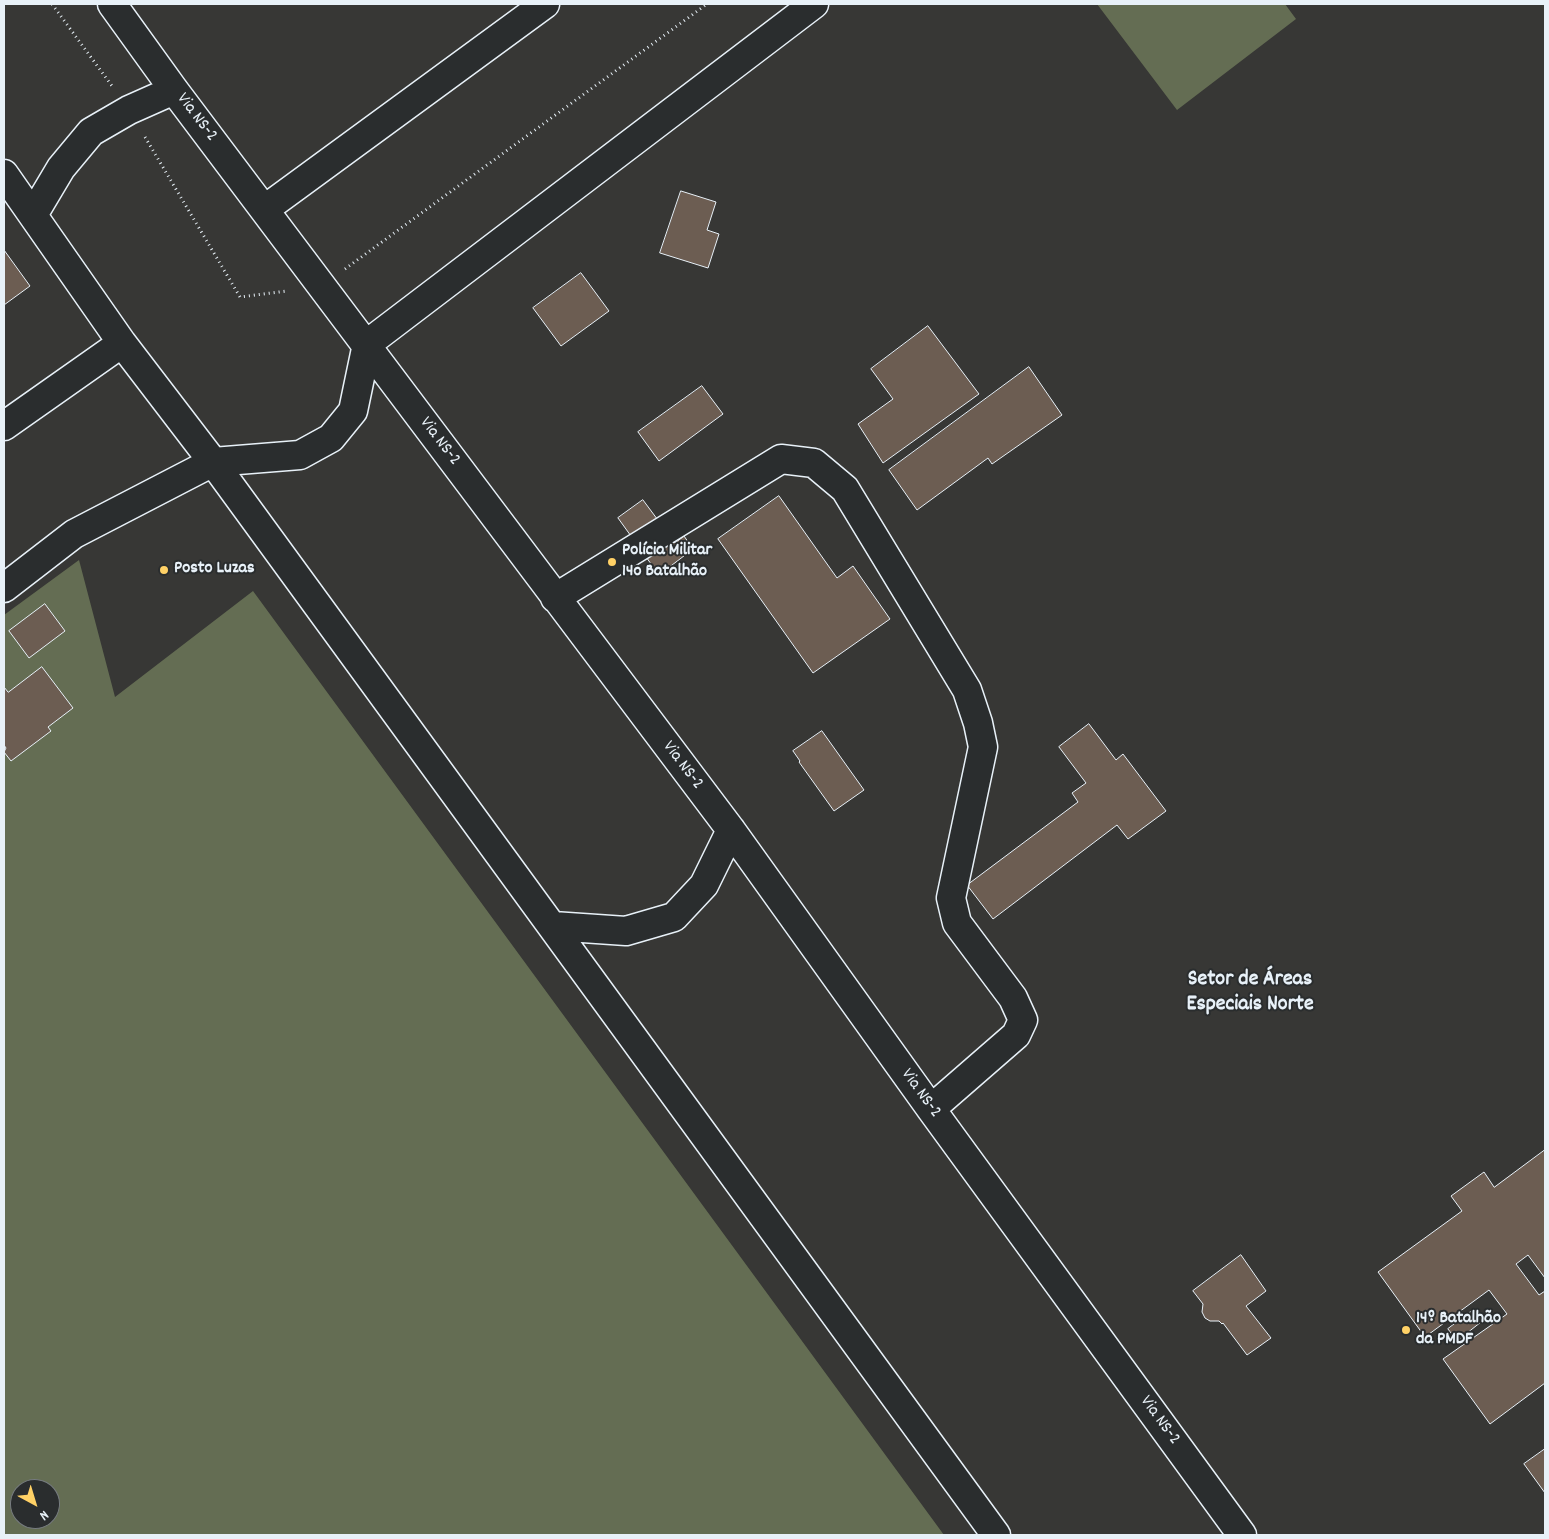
<!DOCTYPE html>
<html>
<head>
<meta charset="utf-8">
<style>
	body { margin:0 }
	#map { position:relative; width:1549px; height:1539px; overflow:hidden; background:#373735; font-family:Dekko,sans-serif }
	canvas { display:block }
	.frame { position:absolute; inset:0; border:5px solid #e8f1f8; pointer-events:none }
	.north { position:absolute; left:10px; top:1479px; width:50px; height:50px; box-sizing:border-box; background:#2a2d2e; border:1px solid #767b7f; border-radius:50%; rotate:141deg; font-size:14px; font-weight:700; line-height:20px; text-align:center; color:#e8f1f8 }
	.north::after { content:''; display:block; margin:auto; width:18px; height:22px; background:#ffd166; clip-path:polygon(50% 0,100% 100%,50% 72%,0 100%) }
</style>
</head>
<body>
<div id="map">
<canvas width="1549" height="1539"></canvas>
<div class="frame"></div>
<div class="north">N</div>
</div>
<script>
const c = document.querySelector('canvas').getContext('2d');
c.lineJoin = 'round';
function fill(path, color) {
  c.fillStyle = color;
  c.fill(path, 'evenodd');
}
function trace(path, color, width, dash) {
  c.strokeStyle = color;
  c.lineWidth = width;
  c.lineCap = dash ? 'butt' : 'round';
  c.setLineDash(dash || []);
  c.stroke(path);
}
function drawText(font, color, halo, rows, align = 'center') {
  c.font = font + ' Dekko,sans-serif';
  c.lineWidth = 4;
  c.setLineDash([]);
  c.textBaseline = 'middle';
  c.strokeStyle = halo;
  c.fillStyle = color;
  for (const [text, x, y, turn = 0] of rows) {
    c.save();
    c.translate(x, y);
    c.rotate((+turn || 0) * Math.PI / 180);
    c.textAlign = isNaN(turn) ? turn : align;
    if (halo) c.strokeText(text, 0, 0);
    c.fillText(text, 0, 0);
    c.restore();
  }
}
fill(new Path2D(`
	M1097 4H1285L1296 19 1177 110Z
	M79 560 115 697 253 591 944 1535H4V615ZM20 1489H50V1519H20Z`), '#646d53');
const building = new Path2D(`
	M681 191 716 202 707 230 719 234 708 268 660 253Z
	M4 250 30 286 4 305Z
	M581 273 609 311 561 346 533 308Z
	M928 326 979 394 883 463 858 424 893 399 871 369Z
	M1029 367 1062 415 992 464 988 458 917 510 889 470Z
	M702 386 723 414 659 461 638 432Z
	M779 496 837 578 853 566 890 619 813 673 718 539Z
	M643 500 675 543 684 536 693 549 659 575 618 518Z
	M45 604 65 631 29 658 9 631Z
	M42 667 73 708 48 727 51 731 11 761 4 752 6 748 4 745V687L8 692Z
	M1089 724 1116 760 1123 754 1166 811 1128 839 1117 825 993 919 967 885 1078 802 1072 793 1086 783 1059 747Z
	M822 731 864 790 834 811 799 762 800 761 793 751Z
	M1545 1150V1278L1528 1255 1516 1264 1539 1295 1545 1291V1383L1490 1424 1443 1359 1507 1314 1489 1290 1425 1337 1378 1272 1462 1211 1451 1196 1484 1172 1494 1187Z
	M1241 1255 1266 1291 1246 1306 1271 1338 1247 1355 1223 1323 1222 1324 1219 1321H1210L1205 1318 1202 1312 1203 1304 1193 1291Z
	M1472 1311 1481 1322 1457 1341 1448 1329Z
	M1545 1449V1493L1524 1464Z`);
fill(building, '#6c5d52');
trace(building, '#e8f1f8', 1);
const minor = new Path2D(`
	M112 4 174 90 731 830 931 1109 1242 1535
	M4 174 122 343 213 462 996 1535
	M265 209 545 4
	M33 215 61 168 91 132 129 110 174 90
	M4 426 122 343
	M4 588 74 534 213 462 300 455 331 438 353 411 367 344 814 4
	M555 598 781 459 814 463 845 489 967 690 978 723 983 747 951 898 957 923 1013 998 1023 1020 1016 1035 931 1109
	M553 926 626 931 674 917 704 885 731 830`);
trace(minor, '#e8f1f8', 31);
trace(new Path2D(`
	M52 4 112 86
	M145 137 240 297 287 291
	M345 269 707 4`), '#e8f1f8', 3, [1, 4]);
trace(minor, '#2a2d2e', 28);
for (const [x, y, r, color] of [
	[612,562,5,"#ffd166"],
	[164,570,5,"#ffd166"],
	[1406,1330,5,"#ffd166"]
]) {
  const dot = new Path2D();
  dot.arc(x, y, r, 0, 2 * Math.PI);
  c.fillStyle = color;
  c.fill(dot);
  trace(dot, '#2a2d2e', 2);
}
drawText('18px', '#e8f1f8', '#2a2d2e', [
	["Via NS-2",196,118,53],
	["Via NS-2",439,442,53],
	["Via NS-2",682,766,53],
	["Via NS-2",920,1094,54],
	["Via NS-2",1159,1421,54]
]);
drawText('bold 18px', '#e8f1f8', '#2a2d2e', [
	["Polícia Militar",622,552],
	["14o Batalhão",622,573],
	["Posto Luzas",174,570],
	["14º Batalhão",1416,1320],
	["da PMDF",1416,1341]
], 'left');
drawText('bold 22px', '#e8f1f8', '#2a2d2e', [
	["Setor de Áreas",1250,981],
	["Especiais Norte",1250,1006]
]);
</script>
</body>
</html>
